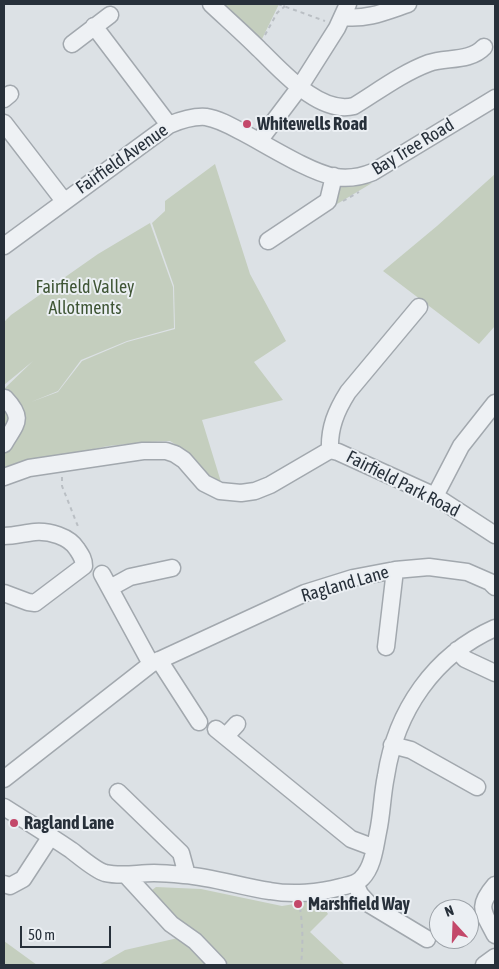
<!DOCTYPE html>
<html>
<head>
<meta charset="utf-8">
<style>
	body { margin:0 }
	#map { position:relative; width:499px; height:969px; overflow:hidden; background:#dce1e5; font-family:"Asap Condensed",sans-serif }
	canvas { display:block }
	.frame { position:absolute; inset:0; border:5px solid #27303a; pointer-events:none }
	.north { position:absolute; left:429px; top:899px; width:50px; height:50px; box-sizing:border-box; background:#ebeff3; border:1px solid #9da3a9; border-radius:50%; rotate:340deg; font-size:14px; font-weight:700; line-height:20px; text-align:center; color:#27303a }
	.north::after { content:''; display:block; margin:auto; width:18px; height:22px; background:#c3486a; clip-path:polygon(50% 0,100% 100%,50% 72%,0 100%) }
	.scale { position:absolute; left:20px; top:926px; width:91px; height:22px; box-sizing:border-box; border:2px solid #27303a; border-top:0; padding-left:6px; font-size:15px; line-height:18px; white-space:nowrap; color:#27303a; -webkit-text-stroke:4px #ebeff3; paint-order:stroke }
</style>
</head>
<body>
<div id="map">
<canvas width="499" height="969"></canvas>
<div class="frame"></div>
<div class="north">N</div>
<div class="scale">50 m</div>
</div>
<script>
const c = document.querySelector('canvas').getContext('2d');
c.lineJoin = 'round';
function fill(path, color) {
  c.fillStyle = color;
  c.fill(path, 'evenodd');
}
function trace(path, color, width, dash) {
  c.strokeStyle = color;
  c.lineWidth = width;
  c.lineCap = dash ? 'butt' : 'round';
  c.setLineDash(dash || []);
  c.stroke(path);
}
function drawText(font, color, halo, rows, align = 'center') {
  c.font = font + ' "Asap Condensed",sans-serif';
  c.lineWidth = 4;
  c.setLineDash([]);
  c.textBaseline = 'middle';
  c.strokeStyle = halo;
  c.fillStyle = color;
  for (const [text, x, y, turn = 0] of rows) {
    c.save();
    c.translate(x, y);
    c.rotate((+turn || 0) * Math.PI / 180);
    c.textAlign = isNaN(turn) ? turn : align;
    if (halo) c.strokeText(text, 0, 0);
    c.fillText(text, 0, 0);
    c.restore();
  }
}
fill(new Path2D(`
	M218 4H279L262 39Z
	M215 164 250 274 286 341 254 362 283 400 202 420 221 482 204 477 186 451 170 441 148 442 108 446 28 463 4 473V389L33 361 4 385V322L11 315 98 254 150 223 173 287 174 328 127 341 81 360 58 391 31 402 17 429 31 402 58 392 82 361 127 342 175 329 174 286 152 223 165 211V201Z
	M495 174V326L479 344 383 271 437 226Z
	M372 183 332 207 340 187Z
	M156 887 201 889 282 906 319 900 328 914 310 932 345 965H224L208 946 154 898 152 890Z
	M178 938 195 947 212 965H99L125 950Z
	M4 941 37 965H4Z`), '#c4cebe');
const minor = new Path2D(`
	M211 4C227 19 243 33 259 49 281 70 319 115 354 106 377 92 402 73 429 63 446 57 470 62 484 47
	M343 17C367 20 387 11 408 4
	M94 26 169 125
	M72 44 110 15
	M4 99 10 94
	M4 123 64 201
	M259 141 299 88 337 28 348 4
	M268 241 328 201 334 176
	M4 246 169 125C181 120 194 116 206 117 219 119 231 126 242 132 267 145 309 172 335 177 348 179 361 177 373 172L495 98
	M4 444C16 423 25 419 5 398
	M330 450C329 428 336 411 348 392L419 307
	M4 477 29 468 143 451H166L175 454 184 460 204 483 220 491 241 493 255 491 270 485 330 450 338 452 435 496 495 535
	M435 496 461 446 495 403
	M4 536C15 536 24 533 35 532 49 531 69 536 77 549 81 555 84 559 84 566L35 603 28 602 4 593
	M102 574 151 664
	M110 588 130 577 172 568
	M386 647 395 570
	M457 650 465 659 495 673
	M159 660 199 722
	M216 729 351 839 375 848
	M226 736 237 724
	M392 745 411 750 477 787
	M4 779 151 664 305 593 353 578 395 570 429 567 467 572 490 582 495 587
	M118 792 181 853 187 875
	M4 807C26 821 49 835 71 850 79 856 95 870 105 873 122 877 137 873 154 873 164 873 174 874 184 875 213 877 241 887 270 891 292 895 319 893 341 887 348 885 357 884 362 878 373 867 375 847 378 832 382 814 382 795 386 776 396 711 434 655 495 628
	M126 875 171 924 195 941 218 965
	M355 883 360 894 369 904 427 939
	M4 884 10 886 23 879 51 836
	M495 885C476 907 483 911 495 935
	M484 965 495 957`);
trace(minor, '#a2a8ae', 19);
trace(new Path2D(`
	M278 4 325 21
	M265 35 277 13 284 7 285 4
	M343 201 359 192
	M62 477V486L79 529
	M300 908C303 927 303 945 301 965`), '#babfc4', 2, [4, 4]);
trace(minor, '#eef1f4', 16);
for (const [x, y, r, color] of [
	[247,124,5,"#c3486a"],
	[14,823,5,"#c3486a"],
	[298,904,5,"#c3486a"]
]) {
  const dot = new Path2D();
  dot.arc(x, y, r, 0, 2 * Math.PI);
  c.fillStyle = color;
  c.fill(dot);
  trace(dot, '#ebeff3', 2);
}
drawText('bold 18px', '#27303a', '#ebeff3', [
	["Whitewells Road",257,124],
	["Ragland Lane",24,823],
	["Marshfield Way",308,904]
], 'left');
drawText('18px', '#27303a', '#ebeff3', [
	["Bay Tree Road",413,147,-31],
	["Fairfield Avenue",122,159,-35],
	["Fairfield Park Road",403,484,27],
	["Ragland Lane",345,584,-16]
]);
drawText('18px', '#3f5535', '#ebeff3', [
	["Fairfield Valley",85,287],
	["Allotments",85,308]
]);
</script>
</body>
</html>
